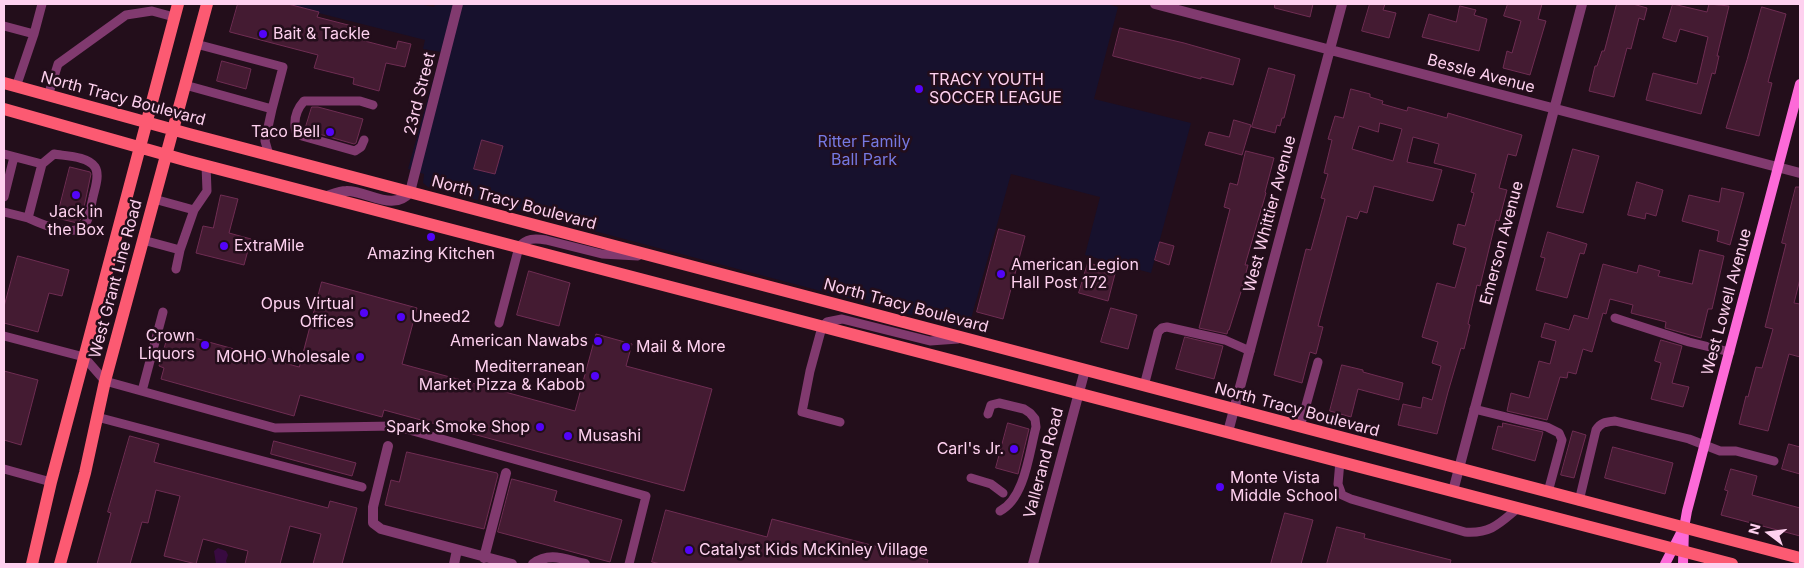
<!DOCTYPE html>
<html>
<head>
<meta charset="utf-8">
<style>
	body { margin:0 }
	#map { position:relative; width:1804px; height:568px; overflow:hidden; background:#230e1b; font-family:Inter,sans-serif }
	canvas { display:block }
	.frame { position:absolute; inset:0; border:5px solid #fed1ef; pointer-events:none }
	.north { position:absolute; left:1744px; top:508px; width:50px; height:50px; -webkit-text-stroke:4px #230e1b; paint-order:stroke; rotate:285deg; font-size:14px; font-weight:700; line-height:20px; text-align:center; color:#fed1ef }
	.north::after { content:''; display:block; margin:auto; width:18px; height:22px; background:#fed1ef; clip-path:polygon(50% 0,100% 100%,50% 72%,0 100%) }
</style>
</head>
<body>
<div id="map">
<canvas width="1804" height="568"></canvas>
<div class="frame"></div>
<div class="north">N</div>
</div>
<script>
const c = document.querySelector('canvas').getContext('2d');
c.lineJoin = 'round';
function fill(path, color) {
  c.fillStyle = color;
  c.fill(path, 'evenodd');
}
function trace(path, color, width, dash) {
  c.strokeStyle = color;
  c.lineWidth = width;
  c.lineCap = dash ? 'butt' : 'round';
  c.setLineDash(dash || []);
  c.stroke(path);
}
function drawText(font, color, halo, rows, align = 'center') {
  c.font = font + ' Inter,sans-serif';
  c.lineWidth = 5;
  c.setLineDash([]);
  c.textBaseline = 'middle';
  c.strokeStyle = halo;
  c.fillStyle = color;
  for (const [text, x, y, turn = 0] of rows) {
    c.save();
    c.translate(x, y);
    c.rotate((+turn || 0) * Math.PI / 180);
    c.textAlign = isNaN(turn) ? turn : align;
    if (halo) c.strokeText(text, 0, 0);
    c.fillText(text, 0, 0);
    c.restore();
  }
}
fill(new Path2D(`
	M283 4H419L434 7 435 4H1107L1118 7 1094 99 1191 123 1151 273 1085 255 1100 197 1011 174 968 330 428 187 423 183 424 174 408 169 441 52 423 49 425 40Z`), '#17112d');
fill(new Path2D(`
	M218 548 226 551 228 555 226 561 227 564H216L214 551Z`), '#380a40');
const building = new Path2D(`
	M238 4H288L319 12 317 17 356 27 353 38 396 49 398 41 411 44 405 67 386 63 379 91 353 84 354 78 314 68 318 55 230 32Z
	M1275 4H1313L1310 17 1275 8Z
	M1370 4H1385L1383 10 1396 13 1389 38 1362 31Z
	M1508 4H1542L1538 19 1546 21 1530 75 1503 68 1507 51 1512 53 1521 21 1504 16Z
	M1617 4H1633L1647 8 1644 20 1639 18 1631 49 1627 48 1614 97 1589 91 1595 66H1597L1602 51H1604Z
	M1673 4 1707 12 1709 4 1729 6 1717 56H1719L1715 74 1712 73 1701 114 1646 100 1653 73 1697 84 1708 37 1680 29 1676 42 1663 38Z
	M1460 6 1476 10 1474 15 1487 19 1479 51 1422 37 1429 14 1456 22Z
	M1762 7 1786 14 1768 82 1772 83 1759 136 1726 128 1747 60Z
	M1120 28 1184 43 1240 59 1233 85 1201 77V79L1113 56Z
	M222 61 251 69 246 89 217 81Z
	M1269 68 1295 75 1284 118H1282L1280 126 1277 125 1275 133 1252 127Z
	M1351 89 1370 94V97L1383 101 1382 104 1407 111 1408 107 1447 118 1448 113 1522 135 1516 156 1508 154 1499 188 1507 190 1499 221 1496 220 1480 286 1477 285 1468 324 1470 325 1464 349 1461 348 1448 392 1437 434 1398 425 1403 404 1421 408 1423 397 1432 400 1441 366 1432 363 1438 342 1422 337 1437 283 1455 288 1466 248 1453 244 1458 224 1465 226 1474 193 1471 192 1476 174 1434 163 1439 144 1413 137 1407 162 1442 170 1433 201 1374 186 1367 213 1360 211 1357 219 1347 216 1318 326 1323 327 1316 354 1310 352 1302 383 1274 375 1306 249 1311 250 1325 199 1321 198 1328 174 1324 173 1332 140 1328 139 1335 116 1343 118ZM1380 123 1402 129 1393 161 1352 149 1359 126 1378 132Z
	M312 107H318L363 119 356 143 354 144 305 130Z
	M1234 120 1251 125 1242 155 1205 145 1209 132 1229 137Z
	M482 140 503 146 495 174 474 169Z
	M1573 149 1599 156 1583 213 1557 207Z
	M1246 151 1274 158 1265 192 1266 193 1245 265H1248L1241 292 1229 330H1228L1227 334 1199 328 1230 209 1224 207 1230 183 1237 185Z
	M70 167 90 172 91 174 83 212 81 219 77 223 57 218Z
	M1637 182 1663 190 1656 216 1646 213 1645 219 1628 215Z
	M1796 187H1800V279L1794 303 1800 304V357L1789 354 1768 431 1739 424 1746 396 1748 397 1756 367 1762 368 1773 329 1765 327 1786 244 1782 243Z
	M1722 188 1744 193 1730 245 1717 241 1719 231 1682 221 1689 195 1719 202Z
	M221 195 238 199 229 233 251 239 244 265 196 253 203 226 213 228Z
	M999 229 1025 236 1003 319 977 312Z
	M1548 232 1587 244 1584 254 1580 253 1567 298 1536 290 1545 258 1541 257Z
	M1160 242 1174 246 1169 265 1155 260Z
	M1700 250 1724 256 1712 309H1708L1701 338 1665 328 1666 322 1631 313 1633 305 1610 299 1606 314 1603 313 1592 352 1583 349 1576 374 1568 372 1567 378 1560 377 1547 420 1507 411 1511 393 1529 398 1539 361 1550 364 1556 341 1541 337 1545 323 1569 330 1574 315 1588 319 1603 264 1637 273 1639 265 1660 271 1658 276 1692 284Z
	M18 256 69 270 62 296 49 293 38 332 4 323V307Z
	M1088 263 1116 270 1108 301 1079 293Z
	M529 271 570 283 559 326 517 315Z
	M322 282 417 308 402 364 575 411 596 334 632 344 626 366 712 389 684 491 384 410 382 417 300 395 294 416 161 379 164 368 159 366 169 331 299 367Z
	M1111 308 1137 315 1128 349 1101 342Z
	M1185 337 1223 346 1214 379 1176 369Z
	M1661 340 1682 346 1672 383 1689 387 1683 407 1651 399 1661 363 1655 361Z
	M1342 365 1363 370V372L1403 383 1399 400 1358 389 1351 417 1330 411Z
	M4 371 38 380 21 445 4 440Z
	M1008 423 1029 429 1018 474 996 468Z
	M1503 423 1543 432 1535 461 1492 449 1498 426 1502 427Z
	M1573 431 1586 435 1574 478 1561 475Z
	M130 436 159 444 154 462 328 508 330 501 357 508 342 564H313L321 534 290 526 280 564H245L248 551 203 539 196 564 164 556 180 496 156 490 148 523 142 522 130 564H97L111 513 108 512Z
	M274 441 356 463 352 476 271 454Z
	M1789 444 1800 447V474L1782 469Z
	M1613 447 1673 463 1665 494 1605 478Z
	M407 452 497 473 498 475 484 529 385 505 391 480 399 482Z
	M1731 469 1757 476 1752 495 1800 508V536L1721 515 1728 491 1725 490Z
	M512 479 557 491 554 501 622 520 610 562 498 532Z
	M666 510 767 537 772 519 928 560 927 564H661L652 562Z
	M1285 513 1313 520 1301 564H1271Z
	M1337 527 1365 534 1364 538 1451 560 1450 564H1327Z`);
fill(building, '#441b32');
trace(building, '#6f2d53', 1);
trace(new Path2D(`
	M4 26 34 34
	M196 44 283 67 272 109
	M185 85 272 109 265 141 269 155
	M16 87 34 34 42 4
	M48 96 58 64 126 15 152 11 174 17
	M364 140 361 147 355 151 302 136 296 132C293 120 296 110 304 101H360L373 105
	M4 154 42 164 28 218 4 212
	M4 197 14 157
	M154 199 194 210 180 250
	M194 210 207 191 206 165
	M28 218C41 224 76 240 86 223 90 216 91 205 93 197 95 188 100 175 95 167 88 156 65 156 54 154L42 164
	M143 240 180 250 176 269
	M1615 318 1689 342 1730 352
	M499 323 519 247C526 238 535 238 546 240L602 254 638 256
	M4 336 84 357 105 381 275 428 395 426 646 496 629 564
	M1144 386 1158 332 1162 328 1167 327 1225 340 1250 351
	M142 391 163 312
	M1474 409 1547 427 1559 433 1562 440 1548 492
	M988 414 991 405 999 403 1024 409 1030 413 1035 419 1036 427C1029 453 1025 498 1000 511
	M97 417 362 487
	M840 422 802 412 810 371 822 327 827 322 842 319 930 341 958 339
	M1300 427 1318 362
	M1340 461 1338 484 1342 495 1351 499 1465 532C1491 534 1500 523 1518 508
	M4 469 51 482
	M971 478 991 484 1003 493
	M1579 501 1596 430C1601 422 1606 422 1615 421L1689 439 1720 451H1736L1774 461`), '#813a6f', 9);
trace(new Path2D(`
	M1155 4 1800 173
	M327 196C333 194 340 191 346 191 367 190 393 213 410 192L458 4
	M1228 432 1342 4
	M388 446 373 507V523L381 529 512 564
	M1453 491 1582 4
	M484 558 506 473
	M454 564 457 550
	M533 564C550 551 566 560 585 564
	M1033 564 1085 370`), '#813a6f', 10);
trace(new Path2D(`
	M1665 564 1683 529
	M1683 564 1684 528 1687 511 1800 84`), '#fd6ad8', 10);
trace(new Path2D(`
	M4 83 189 134 1800 558
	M4 109 188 161 1732 564
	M32 564 51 482 178 4
	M60 564 85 473 105 381 207 4`), '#fc5a72', 12);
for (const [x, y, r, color] of [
	[263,34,5,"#5304f8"],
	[919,89,5,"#5304f8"],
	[330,132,5,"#5304f8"],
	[76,195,5,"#5304f8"],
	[431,237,5,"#5304f8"],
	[224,246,5,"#5304f8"],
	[1001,274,5,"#5304f8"],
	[364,313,5,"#5304f8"],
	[401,317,5,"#5304f8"],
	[598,341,5,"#5304f8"],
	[205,345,5,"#5304f8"],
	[626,347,5,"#5304f8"],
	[360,357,5,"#5304f8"],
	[595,376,5,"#5304f8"],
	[540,427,5,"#5304f8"],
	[568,436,5,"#5304f8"],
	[1014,449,5,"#5304f8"],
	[1220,487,5,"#5304f8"],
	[689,550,5,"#5304f8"]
]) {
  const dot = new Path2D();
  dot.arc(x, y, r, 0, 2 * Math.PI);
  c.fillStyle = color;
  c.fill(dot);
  trace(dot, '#230e1b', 2);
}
drawText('16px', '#fed1ef', '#230e1b', [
	["Bait & Tackle",273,34],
	["TRACY YOUTH",929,80],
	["SOCCER LEAGUE",929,98],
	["Taco Bell",320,132,"right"],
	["Jack in",76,212,"center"],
	["the Box",76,230,"center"],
	["ExtraMile",234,246],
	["Amazing Kitchen",431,254,"center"],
	["American Legion",1011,265],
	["Hall Post 172",1011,283],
	["Opus Virtual",354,304,"right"],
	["Offices",354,322,"right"],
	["Uneed2",411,317],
	["Crown",195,336,"right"],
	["Liquors",195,354,"right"],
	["American Nawabs",588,341,"right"],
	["Mail & More",636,347],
	["MOHO Wholesale",350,357,"right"],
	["Mediterranean",585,367,"right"],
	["Market Pizza & Kabob",585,385,"right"],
	["Spark Smoke Shop",530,427,"right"],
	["Musashi",578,436],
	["Carl's Jr.",1004,449,"right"],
	["Monte Vista",1230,478],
	["Middle School",1230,496],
	["Catalyst Kids McKinley Village",699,550]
], 'left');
drawText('16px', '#fed1ef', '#230e1b', [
	["Bessle Avenue",1481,74,15],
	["23rd Street",420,94,-76],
	["North Tracy Boulevard",123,99,15],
	["North Tracy Boulevard",514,203,15],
	["West Whittier Avenue",1270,214,-75],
	["Emerson Avenue",1502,243,-75],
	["West Grant Line Road",116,279,-75],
	["West Lowell Avenue",1727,302,-75],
	["North Tracy Boulevard",906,306,15],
	["North Tracy Boulevard",1297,410,15],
	["Vallerand Road",1044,463,-75]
]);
drawText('16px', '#7679e2', '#230e1b', [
	["Ritter Family",864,142],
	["Ball Park",864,160]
]);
</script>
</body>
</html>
